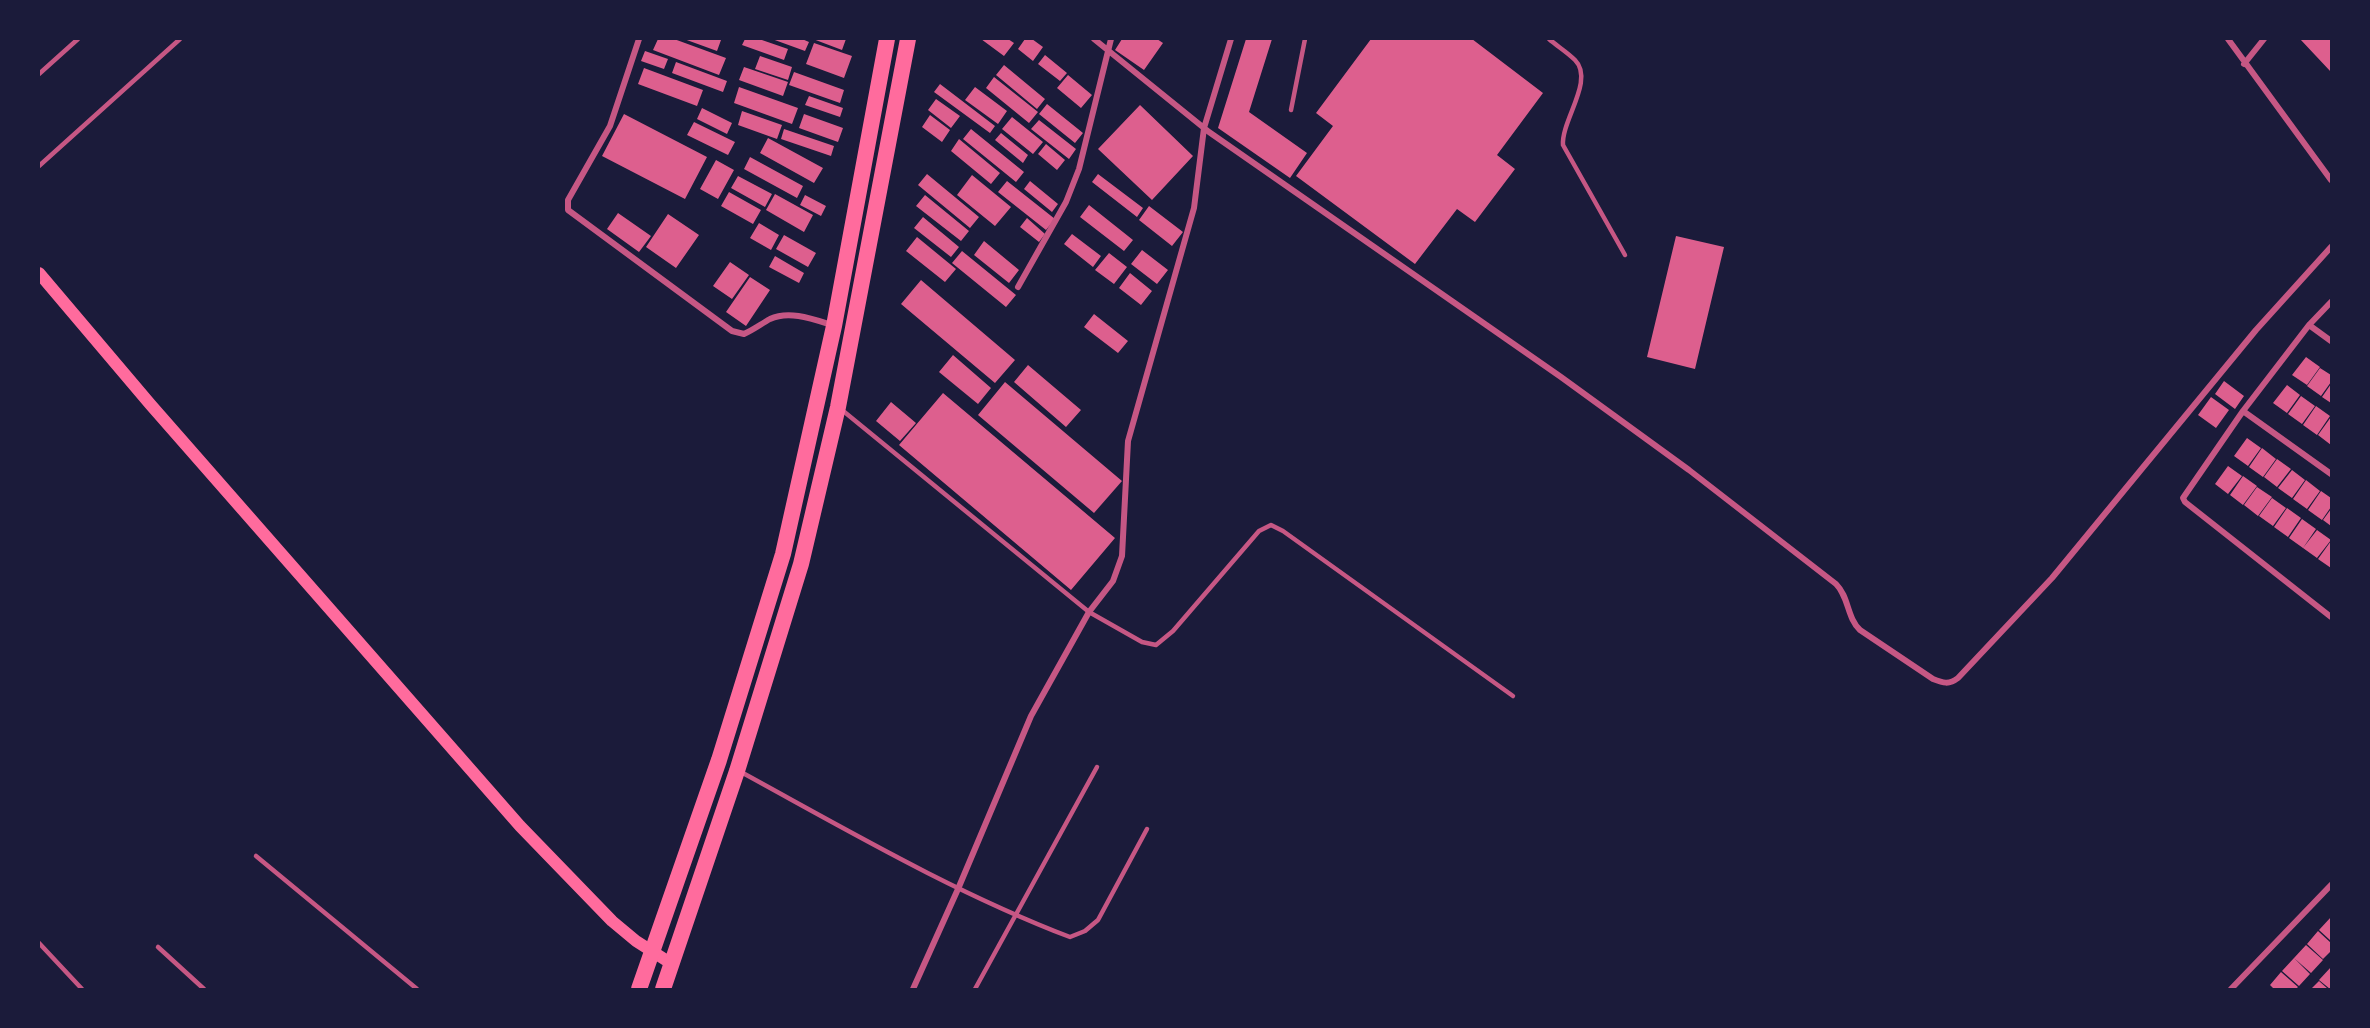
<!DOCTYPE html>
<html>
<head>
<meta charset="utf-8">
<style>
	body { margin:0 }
	#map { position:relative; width:2370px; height:1028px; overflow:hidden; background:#1b1b3a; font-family:"Playfair Display",serif }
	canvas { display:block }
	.frame { position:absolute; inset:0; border:40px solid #1b1b3a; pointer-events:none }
</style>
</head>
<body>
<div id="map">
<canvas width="2370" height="1028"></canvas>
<div class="frame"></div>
</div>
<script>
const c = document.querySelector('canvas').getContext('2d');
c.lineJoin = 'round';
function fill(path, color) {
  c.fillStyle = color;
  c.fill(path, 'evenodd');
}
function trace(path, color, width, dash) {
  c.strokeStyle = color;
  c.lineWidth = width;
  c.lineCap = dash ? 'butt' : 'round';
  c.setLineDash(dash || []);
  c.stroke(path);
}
fill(new Path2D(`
	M658 39H674L726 58 719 75 653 50Z
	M684 39H719L721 40 717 51Z
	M745 39H759L788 49 784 60 742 45Z
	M772 39H802L809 42 805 51Z
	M813 39H846L842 50Z
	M981 39H1008L1014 43 1004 56Z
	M1025 39H1032L1043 47 1033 61 1018 49Z
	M1122 39H1157L1163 43 1144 70 1115 50Z
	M1246 39H1272L1249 112 1307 153 1290 178 1218 128Z
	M1371 39H1472L1543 93 1497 155 1515 169 1475 222 1457 209 1415 264 1296 176 1333 126 1316 113Z
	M2300 39H2331V72Z
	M814 43 852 56 844 78 806 64Z
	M645 51 668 59 664 69 641 61Z
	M1045 55 1067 73 1060 81 1038 64Z
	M760 56 792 67 788 80 755 69Z
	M676 62 727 81 723 92 672 73Z
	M1004 65 1045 99 1037 109 996 75Z
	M744 67 788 82 783 96 739 80Z
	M644 68 703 90 697 106 638 84Z
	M794 72 844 90 840 103 789 85Z
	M1068 75 1092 95 1081 108 1057 88Z
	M994 77 1038 112 1029 123 986 88Z
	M940 84 995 126 990 133 934 92Z
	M739 87 798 108 792 124 734 103Z
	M975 87 1007 111 998 124 965 100Z
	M809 96 843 108 840 117 805 105Z
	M936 99 960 116 951 128 928 110Z
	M1047 104 1083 133 1075 143 1039 114Z
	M1140 105 1193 156 1152 200 1098 149Z
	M702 108 732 123 727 134 697 119Z
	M742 111 782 125 777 139 738 125Z
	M624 114 707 157 685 199 602 156Z
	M804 114 843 128 838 142 799 128Z
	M930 115 950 130 942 142 922 127Z
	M1012 117 1043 142 1033 154 1002 129Z
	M1039 120 1076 149 1069 159 1031 129Z
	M694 122 735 142 728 155 687 135Z
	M784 129 834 146 831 156 781 139Z
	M971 129 1024 172 1016 182 963 139Z
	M1001 133 1028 155 1023 163 995 140Z
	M768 138 823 168 814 183 760 153Z
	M959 139 1000 173 991 184 951 151Z
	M1046 144 1065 160 1057 170 1038 154Z
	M750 157 803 186 797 198 744 169Z
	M716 160 734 170 718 199 700 189Z
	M927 174 979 217 970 228 918 185Z
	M1098 174 1143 208 1137 217 1092 182Z
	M972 175 1011 207 995 226 957 195Z
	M738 176 772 194 765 207 731 188Z
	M1007 181 1055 219 1046 230 998 192Z
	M1030 181 1058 204 1052 212 1024 189Z
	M729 192 761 210 753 224 721 206Z
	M775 194 813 215 804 232 766 210Z
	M805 195 826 206 821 216 800 205Z
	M925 195 969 231 961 241 916 206Z
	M1089 205 1133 240 1124 251 1080 217Z
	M1149 206 1183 232 1172 246 1139 220Z
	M618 213 651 236 639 252 607 229Z
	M668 214 699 235 676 268 646 247Z
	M923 217 959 247 951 257 914 228Z
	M1027 218 1045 234 1039 242 1020 227Z
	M759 223 779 235 771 250 750 238Z
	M1072 234 1101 256 1093 267 1064 244Z
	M784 235 816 253 808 267 776 249Z
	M1676 236 1724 247 1695 369 1647 357Z
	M917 237 956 269 945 282 906 251Z
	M984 241 1019 270 1009 283 974 255Z
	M1142 250 1168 270 1157 284 1131 264Z
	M962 251 1016 295 1006 307 952 263Z
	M1109 253 1127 267 1114 284 1095 270Z
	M775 256 804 273 799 283 769 267Z
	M730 262 749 275 732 299 713 286Z
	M1130 273 1152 291 1141 305 1119 288Z
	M750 277 770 290 746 326 726 312Z
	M921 280 1015 360 995 383 901 304Z
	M1094 314 1128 341 1118 353 1084 327Z
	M953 355 991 388 978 404 939 372Z
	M2306 357 2320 367 2307 385 2292 375Z
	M1028 365 1081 410 1066 427 1014 382Z
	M2320 368 2331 375V382L2321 396 2307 386Z
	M2224 381 2244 396 2235 409 2215 394Z
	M1005 382 1122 481 1094 513 978 415Z
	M2331 384V403L2322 397Z
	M2287 385 2300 395 2287 413 2273 403Z
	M943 393 1115 538 1071 590 899 445Z
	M2301 396 2315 406 2302 424 2288 414Z
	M2211 397 2229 410 2216 428 2198 415Z
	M891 402 916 423 900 441 876 421Z
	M2316 406 2330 416 2317 435 2303 425Z
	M2331 417V445L2318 435Z
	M2247 438 2261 448 2248 466 2234 456Z
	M2262 448 2276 459 2263 477 2249 467Z
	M2277 459 2291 469 2277 487 2264 477Z
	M2228 466 2242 476 2228 494 2215 484Z
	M2292 470 2305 480 2292 498 2278 488Z
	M2243 476 2257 486 2243 505 2230 495Z
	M2306 480 2320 491 2307 509 2293 499Z
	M2257 487 2272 497 2258 516 2244 505Z
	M2321 491 2331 498V507L2322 520 2308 510Z
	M2272 498 2286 508 2273 526 2259 516Z
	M2287 508 2301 518 2288 537 2274 527Z
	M2331 509V526L2323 520Z
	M2302 519 2316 529 2303 548 2289 538Z
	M2317 530 2331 540 2317 558 2303 548Z
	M2331 541V568L2318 559Z
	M2331 917V941L2319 930Z
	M2318 931 2331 943V951L2323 959 2307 944Z
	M2306 945 2323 960 2311 973 2294 958Z
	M2294 958 2310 974 2299 986 2282 971Z
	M2331 967V989H2330L2319 980Z
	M2281 972 2298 987 2296 989H2274L2270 985Z
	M2319 981 2328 989H2311Z`), '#dd5f8e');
trace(new Path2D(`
	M1549 39C1557 46 1567 52 1575 60 1595 80 1561 121 1563 145L1625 255
	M39 74 78 39
	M1291 110 1305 39
	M39 166 180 39
	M842 410 1089 612 1142 642 1156 645 1173 631 1259 531 1271 525 1283 531 1513 696
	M741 772C849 831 955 893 1070 937L1085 931 1098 920 1147 829
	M256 856 417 989
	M39 943 82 989
	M158 947 204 989
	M975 989 1097 767`), '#c65784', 4.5);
trace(new Path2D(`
	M639 39 610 126 568 200V210L732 331 744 334C753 330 761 324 770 319 789 310 813 319 832 325
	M1094 39 1209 132 1561 377 1689 470 1836 584C1849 597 1847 618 1860 630L1933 679C1943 683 1949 685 1958 678L2052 578 2256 330 2331 247
	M2228 39 2331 180
	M2244 64 2264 39
	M1018 287 1066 202 1079 169 1111 39
	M2331 302 2309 325 2243 411 2183 498 2185 502 2331 617
	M2309 325 2331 341
	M2243 411 2331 474
	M913 989 958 889 1031 716 1089 612 1113 581 1122 556 1128 441 1194 208 1204 128 1231 39
	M2231 989 2331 885`), '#c65784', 6);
trace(new Path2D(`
	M39 273 150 404 520 826 612 921 636 941 672 964`), '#ff6b9d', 12);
trace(new Path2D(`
	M639 989 719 760 783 554 834 326 887 39
	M663 989 737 771 801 564 838 407 908 39`), '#ff6b9d', 16);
</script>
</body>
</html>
